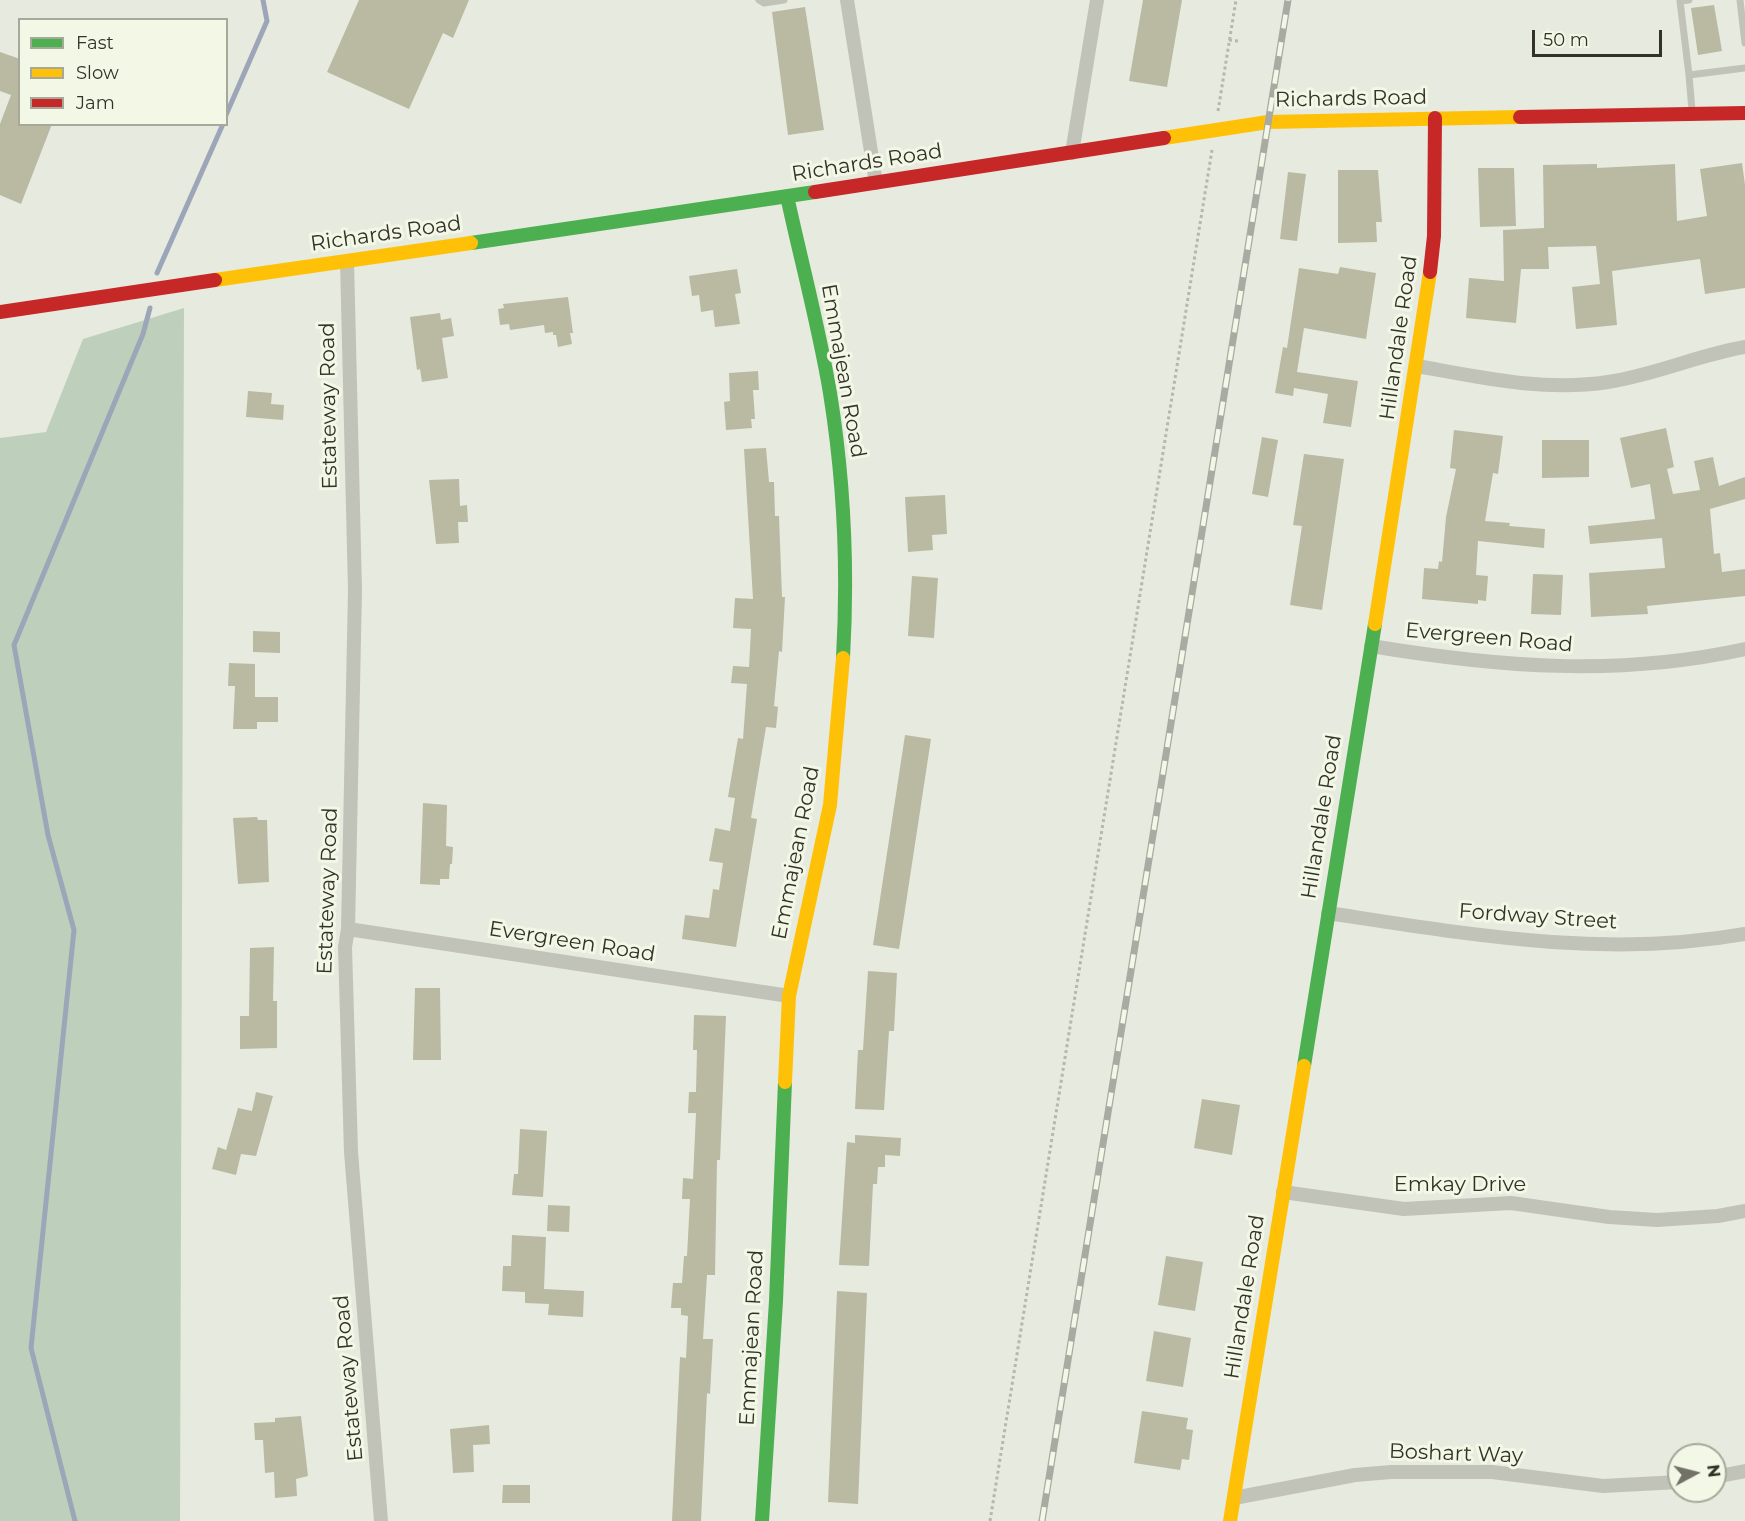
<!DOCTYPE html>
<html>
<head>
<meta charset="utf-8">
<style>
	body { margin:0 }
	#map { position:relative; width:1745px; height:1521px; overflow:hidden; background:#e7eadf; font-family:Montserrat,sans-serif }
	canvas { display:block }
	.legend { position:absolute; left:18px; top:18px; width:210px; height:108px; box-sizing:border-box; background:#f3f7e6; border:2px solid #a6a89a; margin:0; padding:8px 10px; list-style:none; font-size:18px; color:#333227 }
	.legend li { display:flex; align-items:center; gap:12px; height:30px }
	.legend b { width:30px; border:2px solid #a6a89a }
	.north { position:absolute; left:1667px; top:1443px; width:60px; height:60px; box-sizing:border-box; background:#f3f7e6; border:2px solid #a6a89a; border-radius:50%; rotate:83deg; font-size:16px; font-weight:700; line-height:24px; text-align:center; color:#333227 }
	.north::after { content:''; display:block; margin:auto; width:21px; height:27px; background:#727267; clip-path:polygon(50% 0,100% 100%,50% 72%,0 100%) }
	.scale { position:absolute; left:1532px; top:30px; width:130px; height:27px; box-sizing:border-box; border:3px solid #333227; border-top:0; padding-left:8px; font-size:18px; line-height:21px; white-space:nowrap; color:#333227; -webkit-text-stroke:4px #f3f7e6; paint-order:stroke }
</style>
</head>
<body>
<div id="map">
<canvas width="1745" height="1521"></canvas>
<ul class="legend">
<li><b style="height:8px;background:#4caf50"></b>Fast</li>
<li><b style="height:8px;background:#ffc107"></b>Slow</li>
<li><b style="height:8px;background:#c62828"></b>Jam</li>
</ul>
<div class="north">N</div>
<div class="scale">50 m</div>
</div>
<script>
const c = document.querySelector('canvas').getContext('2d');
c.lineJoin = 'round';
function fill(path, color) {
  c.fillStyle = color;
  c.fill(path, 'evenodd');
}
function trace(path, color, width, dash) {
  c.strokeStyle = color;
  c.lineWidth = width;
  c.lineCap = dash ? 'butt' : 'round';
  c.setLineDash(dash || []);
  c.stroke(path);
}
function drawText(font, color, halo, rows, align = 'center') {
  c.font = font + ' Montserrat,sans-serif';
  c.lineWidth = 6;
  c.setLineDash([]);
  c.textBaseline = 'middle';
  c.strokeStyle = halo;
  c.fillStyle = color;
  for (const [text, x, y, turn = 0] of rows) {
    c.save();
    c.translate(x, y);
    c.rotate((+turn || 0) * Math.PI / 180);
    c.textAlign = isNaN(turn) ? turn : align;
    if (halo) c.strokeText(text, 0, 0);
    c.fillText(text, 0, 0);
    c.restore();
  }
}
fill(new Path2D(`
	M184 308 180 1521H0V438L46 432 83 339Z`), '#bed0bb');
trace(new Path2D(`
	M226 115 267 21 263 0
	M157 273 223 124
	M75 1521 31 1348 74 930 48 835 14 645 143 334 150 308`), '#9da6b8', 5);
fill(new Path2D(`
	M359 0H469L453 38 443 33 409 109 327 72Z
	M1143 0H1182L1167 87 1129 81Z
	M1714 5 1722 51 1698 55 1691 8Z
	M805 7 824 130 788 135 772 12Z
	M0 52 20 59V124H52L21 204 0 195V124L11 95 0 91Z
	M1742 163 1745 185V288L1705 294 1700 259 1612 271 1617 325 1576 329 1572 287 1600 284 1596 246 1548 247 1549 269H1521L1516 323 1466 318 1469 278 1504 281 1503 230 1544 228 1543 165 1597 164V168L1675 164 1677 221 1707 216 1700 169Z
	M1478 168H1514L1516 226 1480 227Z
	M1338 170H1378L1382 222H1376L1377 242 1338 243Z
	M1288 172 1306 174 1297 241 1280 239Z
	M1340 267 1376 273 1366 339 1304 328 1297 372 1358 381 1351 427 1323 423 1328 394 1294 388 1293 396 1275 393 1283 347 1287 348 1299 268 1338 274Z
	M737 269 741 293 735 294 740 324 715 327 713 310 701 312 699 295 692 296 689 276Z
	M568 297 573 333H570L572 344 558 347 556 335H553V332L545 333 544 325 510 330 509 324 500 325 498 309 504 308 503 304Z
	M440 313 441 320 451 318 454 336 442 338 448 378 422 382 420 369 417 370 410 317Z
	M758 371 759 390H753L755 419H751L752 428 726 430 724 402 730 401 729 373Z
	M248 391 272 393 271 404 284 405 283 420 246 417Z
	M1666 428 1674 467 1667 469 1673 494 1700 490 1694 461 1713 457 1719 486 1745 477V499L1710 509 1714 554 1720 553 1722 572 1745 569V596L1647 606 1648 614 1591 617 1589 573 1665 568 1662 538 1590 544 1588 526 1655 519 1650 484 1631 488 1620 438Z
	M1454 430 1503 436 1498 474 1493 473 1485 521 1510 523 1509 526 1545 529 1544 548 1478 541 1476 575 1488 576 1486 601 1478 600V604L1422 599 1424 568 1438 569 1439 561 1442 562 1446 517 1456 469 1450 468Z
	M1262 437 1278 440 1268 497 1252 494Z
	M1542 440H1589V477L1542 478Z
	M766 448 769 482H774L775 516H779L782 597H785L782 652 779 651 774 706 778 707 776 728 766 727 751 818 757 819 736 947 682 939 685 915 709 918 713 889 719 890 723 863 709 861 715 828 730 831 735 798 728 797 738 738 743 739 747 684 731 683 733 666 749 667 751 629 733 628 735 598 753 599 744 449Z
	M1304 454 1344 459 1322 610 1290 605 1302 526 1293 525Z
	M459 479 460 506 467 505 468 522H458L459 543 436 544 429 480Z
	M945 495 947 534 932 535 933 550 908 552 905 497Z
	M1533 574 1563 575 1561 615 1531 614Z
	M912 576 938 578 934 638 908 636Z
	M253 631 280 632V653L253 652Z
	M229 663 255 664V697H278V722H257V729H233L235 686H228Z
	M905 735 931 739 899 949 873 945Z
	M423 803 447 805 446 846 453 847 452 864H450L449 879H440V885L420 884Z
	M257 817 258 820H267L269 882 238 884 233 818Z
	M274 947 273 1001H277V1048L240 1049V1016H249L250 948Z
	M868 971 897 973 894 1031H889L884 1110 855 1109 858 1050H863Z
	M415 988H440L441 1060H413Z
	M694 1015 726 1016 720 1160H717L715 1275H707L703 1339H713L710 1394 707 1393 701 1521H672L680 1357 686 1358 688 1316 681 1315V1308H671L673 1283H682L684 1256H687L690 1199H682L683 1178 693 1179 696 1113H688L689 1092H696L697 1050H693Z
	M256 1092 273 1096 256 1156 241 1154 236 1175 212 1169 218 1147 226 1150 238 1108 252 1111Z
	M1202 1099 1240 1105 1232 1155 1194 1148Z
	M520 1129 547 1131 543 1197 512 1195 514 1174H518Z
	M855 1135 901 1138 900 1156 885 1155V1167H878L877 1184H873L869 1266 839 1265 847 1142 855 1143Z
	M548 1205 570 1206 569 1232 547 1231Z
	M512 1235 546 1237 544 1289 584 1291 583 1317 548 1315 549 1304 525 1303V1292L502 1291 503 1266H511Z
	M1166 1256 1203 1262 1195 1311 1158 1305Z
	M837 1291 867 1293 858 1504 828 1502Z
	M1154 1331 1191 1338 1183 1387 1146 1381Z
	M1142 1411 1188 1418 1186 1429 1193 1430 1189 1460 1182 1459 1180 1470 1134 1463Z
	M301 1416 308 1476 296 1479 297 1496 275 1498 274 1472 265 1473 263 1440H255L254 1423 275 1422V1418Z
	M489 1425 490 1444 473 1445 474 1472 453 1473 450 1429Z
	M503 1485H530V1503H502Z`), '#babaa2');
trace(new Path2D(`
	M1229 40 1238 41
	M1218 111 1236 0
	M990 1521 1212 150`), '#b6b7ad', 3, [3, 3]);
trace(new Path2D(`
	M759 0 764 3 784 0
	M1689 0 1680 1 1689 75 1745 68
	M1740 0 1745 43
	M1689 75 1692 111`), '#c1c3b8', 7);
trace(new Path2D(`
	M847 0 876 183
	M1072 153 1097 0
	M347 261 355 590 348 929 345 947 351 1152 381 1521
	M1417 366C1479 377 1544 392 1608 382 1655 375 1698 355 1745 347
	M1371 646C1498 667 1618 677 1745 649
	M1328 913C1467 934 1605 959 1745 934
	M348 929 789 996
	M1283 1192 1404 1209 1511 1203 1609 1217 1657 1220 1718 1216 1745 1211
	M1715 1477 1745 1471
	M1234 1498 1355 1475 1391 1472H1492L1603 1486 1679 1482`), '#c1c3b8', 14);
trace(new Path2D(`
	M787 196C801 261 819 327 830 393 844 480 848 571 843 658
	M471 243 815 192
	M1304 1066 1375 624
	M762 1521 776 1301 785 1082`), '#4caf50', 14);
trace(new Path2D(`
	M1164 138 1268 122 1520 117
	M215 280 471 243
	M1375 624 1430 272
	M785 1082 789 996 830 805 843 658
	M1230 1521 1304 1066`), '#ffc107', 14);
trace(new Path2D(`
	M1520 117 1745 113
	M815 192 1164 138
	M1430 272 1434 236 1435 118
	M0 312 215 280`), '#c62828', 14);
const rail = new Path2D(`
	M1042 1521 1288 0`);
trace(rail, '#a9aaa2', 7);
trace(rail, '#f3f7e6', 4.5, [14]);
drawText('21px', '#333227', '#f3f7e6', [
	["Richards Road",1351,99,-1],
	["Richards Road",867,163,-9],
	["Richards Road",386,234,-8],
	["Hillandale Road",1399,338,-82],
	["Emmajean Road",843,371,80],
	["Estateway Road",329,406,-91],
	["Evergreen Road",1489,638,5],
	["Hillandale Road",1322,817,-81],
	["Emmajean Road",796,853,-79],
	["Estateway Road",328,891,-88],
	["Fordway Street",1538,917,4],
	["Evergreen Road",572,942,9],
	["Emkay Drive",1460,1185],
	["Hillandale Road",1245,1297,-81],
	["Emmajean Road",752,1338,-87],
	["Estateway Road",349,1378,-95],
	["Boshart Way",1456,1454,2]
]);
</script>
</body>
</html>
